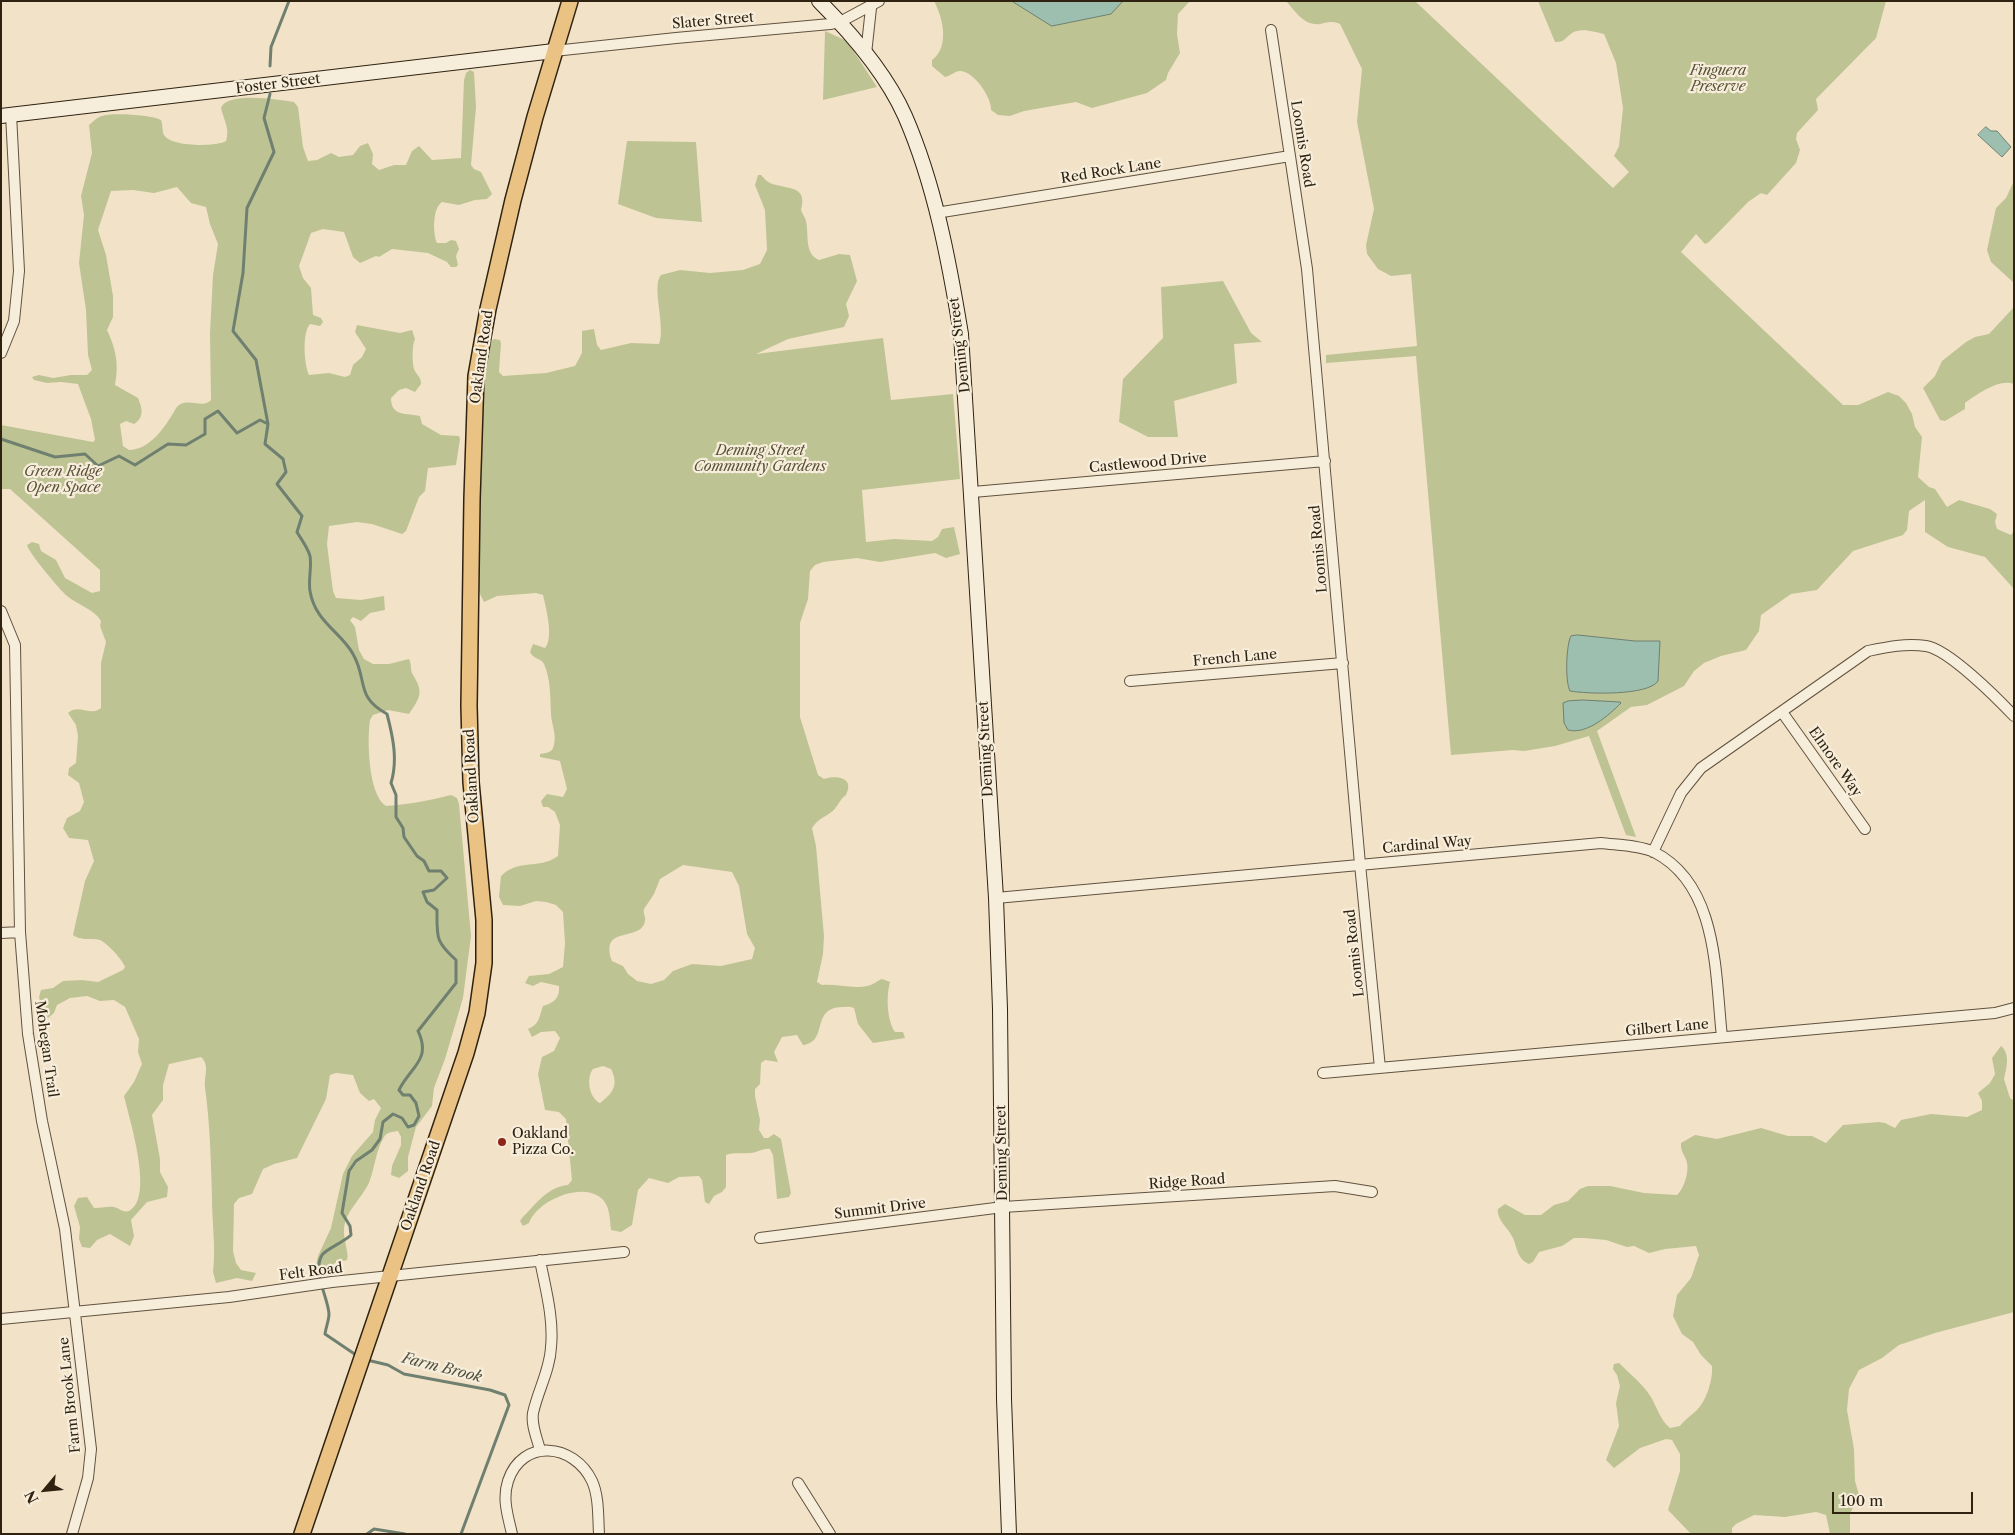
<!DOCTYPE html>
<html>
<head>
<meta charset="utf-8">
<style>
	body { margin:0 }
	#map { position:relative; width:2015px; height:1535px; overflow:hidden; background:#f2e3c8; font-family:"Libre Caslon Text",serif }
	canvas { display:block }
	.frame { position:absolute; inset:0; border:2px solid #2f2211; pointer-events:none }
	.north { position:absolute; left:20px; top:1465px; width:50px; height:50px; -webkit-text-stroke:4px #f7eddb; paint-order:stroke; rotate:242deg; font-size:14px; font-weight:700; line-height:20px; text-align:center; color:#2f2211 }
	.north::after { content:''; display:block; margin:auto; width:18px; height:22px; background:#2f2211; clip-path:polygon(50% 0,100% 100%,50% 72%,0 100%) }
	.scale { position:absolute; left:1832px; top:1492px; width:141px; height:22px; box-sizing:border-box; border:2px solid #2f2211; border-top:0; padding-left:6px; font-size:15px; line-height:18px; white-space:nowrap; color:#2f2211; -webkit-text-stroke:4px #f7eddb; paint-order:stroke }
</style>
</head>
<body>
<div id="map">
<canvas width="2015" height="1535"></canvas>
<div class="frame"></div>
<div class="north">N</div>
<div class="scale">100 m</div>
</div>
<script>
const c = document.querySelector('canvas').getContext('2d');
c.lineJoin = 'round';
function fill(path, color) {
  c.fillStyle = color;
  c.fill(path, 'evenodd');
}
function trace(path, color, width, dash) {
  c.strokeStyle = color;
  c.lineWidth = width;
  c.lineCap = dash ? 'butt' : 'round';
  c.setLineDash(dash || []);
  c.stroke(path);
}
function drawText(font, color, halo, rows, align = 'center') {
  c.font = font + ' "Libre Caslon Text",serif';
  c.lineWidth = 4.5;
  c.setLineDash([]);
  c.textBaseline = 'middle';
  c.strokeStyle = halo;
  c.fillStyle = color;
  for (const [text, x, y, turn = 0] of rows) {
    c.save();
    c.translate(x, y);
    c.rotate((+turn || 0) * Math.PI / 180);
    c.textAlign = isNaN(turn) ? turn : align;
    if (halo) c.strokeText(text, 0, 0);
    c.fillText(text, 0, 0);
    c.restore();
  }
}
fill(new Path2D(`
	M934 1H1190L1178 14 1177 34 1180 53 1168 73 1166 80 1147 93 1092 108 1076 102 1024 111 1010 116 998 115 991 110C992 98 974 71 960 71 955 71 950 76 945 77L932 66V60C950 47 943 18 934 1Z
	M1286 1H1415L1613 188 1629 172 1614 156 1619 146 1623 108 1616 63 1604 34C1596 32 1580 27 1572 33 1566 37 1564 43 1555 42L1538 1H1886L1876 38 1816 99 1818 110 1797 133 1796 139 1800 150 1796 163 1767 195 1761 193 1748 202 1709 242 1705 244 1696 234 1681 252 1843 405H1858L1888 392 1899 396 1906 403 1912 414 1915 427 1922 437 1918 477 1929 487 1935 489 1947 507 1959 500 1990 509 1997 514 1995 522 1997 529 2011 535 2014 531V589L1985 557 1948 547 1925 532V500L1909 511 1907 530 1903 535 1853 551 1817 590 1791 594 1761 615 1759 631 1746 650 1721 656 1704 663 1694 671 1684 686 1647 705 1631 707 1597 731 1636 837 1626 835 1589 736 1555 746 1524 751 1513 750 1451 755 1416 356 1326 363V355L1417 346 1411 274 1391 276 1378 269 1367 254 1366 245 1374 209 1357 122 1362 69 1340 24C1333 21 1328 22 1320 24 1304 26 1296 12 1286 1Z
	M825 31 847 41 877 87 823 100Z
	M470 70 474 72 476 107 471 165 474 169 481 172 492 194 487 199 475 200 459 205 442 202C432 209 433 234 437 243H446L451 240 456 241 459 249 456 256 458 265 456 267H451L447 262 428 253 392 249 379 257 376 256 360 263 353 257 344 232 323 229 311 233 299 266 303 278 311 288 313 315 321 318 323 322 320 326 310 324C302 333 304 364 309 375L329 373 345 377 350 375 353 365 362 357 366 349 355 332 357 325 400 333 412 330 415 339C412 346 412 361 414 369 416 375 421 376 421 384L415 392 406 388 399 390 391 398C391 417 407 413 420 416L422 424 441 435 459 436 460 439 456 465 428 468 425 491 419 497 406 531 402 534 372 524 357 522 329 526 327 544 333 591 336 598 361 600 384 596 385 610 370 613 361 621 353 617 350 620 355 627 359 650 364 659 373 664H389L409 659C412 665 410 670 413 675 424 692 420 698 409 714L388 710 373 715 370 720C367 739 368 795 386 806 410 804 428 801 451 795L457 798 459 804 471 936 463 998 445 1059 434 1088 432 1106 416 1127 408 1157V1171L399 1178 391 1175 392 1166 401 1145V1137L398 1131C392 1132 387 1132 384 1137 376 1150 375 1166 370 1180 366 1193 348 1209 345 1223 341 1236 350 1253 347 1260L335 1263 322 1272 315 1270 318 1256 331 1228 343 1174 352 1156 373 1132 375 1120 381 1108 374 1099 369 1101 360 1093 353 1075 336 1073 330 1075 326 1099 297 1158 274 1164 263 1169 252 1194 239 1198 234 1204 233 1251 236 1263 241 1270 256 1273 252 1281 237 1278 216 1283 213 1272C216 1248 212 1223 212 1198 211 1161 210 1124 205 1087 204 1076 210 1065 201 1057L169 1064 163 1085V1100L152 1115 160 1159V1172L168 1187 167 1197 147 1202 131 1220 134 1236 130 1246 110 1234 97 1240 90 1248 82 1247 79 1239 80 1227 74 1206 78 1198 87 1197 94 1208C101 1208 108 1206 114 1207 119 1208 123 1213 129 1211 155 1198 129 1118 124 1096L134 1082 142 1064 138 1052 139 1039 125 1007 114 1000 100 1001 87 996 70 998 57 1005 54 1013 48 1018 44 1017 39 997 41 990 53 988 63 981 82 980 98 982 123 970 125 967C123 960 107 943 100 940 90 937 82 942 73 935L85 881 94 861 88 840 69 838 63 828 67 818 80 811 84 802 79 783 68 775 69 768 76 763 78 736 76 725 68 713C78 703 91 717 101 708V663L106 642 100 626 101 621C94 609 78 605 67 596 60 590 28 552 27 545L32 542 39 544 41 551 56 560 65 578 92 593 100 591V570L10 489H1V425L93 442 95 440 91 419 78 384 61 382 47 383 34 380 32 377 39 375 53 378 71 375H87L92 370 88 355 86 310 79 263 84 215 81 196 92 153 89 125C93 122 97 117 102 116 111 112 154 115 161 120 163 125 162 131 164 135 171 147 216 147 226 141 230 128 224 121 221 108 227 91 280 100 294 102L298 107 303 147 308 161 317 160 331 153 339 157 353 155 360 146 368 143 373 154 372 164 379 170 394 165H406L412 151 419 146 432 160 461 158 464 80 466 73ZM177 187 191 203 206 207 210 224 218 244 213 275 210 333 211 400C203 409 189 398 179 405 175 408 175 411 172 415 163 430 148 450 129 450L123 446 120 424 126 421 134 424C145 417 142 408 138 398L115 385C119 364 116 349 107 330L113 317V296L106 255 98 230 111 191 133 190 154 193Z
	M627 141 696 142 702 222 656 218 618 204Z
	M758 175H761C764 178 766 181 770 183 787 190 808 184 801 210 802 213 805 217 806 221 809 233 804 254 819 260L839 254 850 255 857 281 846 304 849 316 844 327 788 339 756 354 883 338 891 400 953 394 960 479 862 490 866 542 894 539 932 541 938 537 942 529 954 527 960 554 946 558 935 553 880 562 857 558 823 562 815 565 810 571 808 599 800 623V717L818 775 824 779C836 775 855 777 846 795 839 800 837 809 830 813 822 819 819 818 812 828L816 846 824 936 823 954 817 982 822 985C837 984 853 989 867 986 873 985 877 981 882 979L890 982C886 997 887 1020 895 1032H903L905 1038 873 1043 858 1024 854 1008C849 1006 847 1007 842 1007 810 1008 829 1042 803 1045L797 1035 782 1037 774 1052 778 1062 765 1060 761 1063 760 1084 755 1089V1096L760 1120 759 1130 764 1138H768L774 1134 781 1139 791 1193 789 1197 777 1199 773 1155 770 1149C762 1148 758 1153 750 1153 742 1154 734 1152 726 1155V1187L722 1192 714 1196 709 1204 705 1202 702 1180 699 1176 679 1177 668 1183 649 1178 638 1190 632 1225 621 1232 611 1230C610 1222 610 1208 604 1201 586 1179 537 1200 529 1223L523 1226 520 1221 522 1218C536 1204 547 1187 568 1185L572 1180 566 1119 559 1112 545 1110 538 1074 542 1057 554 1051 560 1038 555 1031 541 1032 532 1037 528 1029C540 1024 539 1017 543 1006 554 1003 560 998 559 986L541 982 533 986 525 983 529 976 549 974 563 967 565 943 563 912 556 905 546 902 536 901 520 906 503 905 499 897 501 876C519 858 539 870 558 856L560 825 555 812 548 807H543L541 801 547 794 563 797 567 789 560 761 540 757V754C545 753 551 753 553 748 558 735 551 725 551 713 550 697 551 680 544 664 541 658 533 659 530 652L533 644 545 648C554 638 546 608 543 595L536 593 497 596 484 602 479 592V379L489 343 494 339 500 340 501 343 499 372 503 376 546 373 575 366 582 353V331L594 329 597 345 601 350 631 343 659 344C666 327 651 285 661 275L680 270 710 273 743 270 760 264 767 250 765 210 755 185ZM683 865 732 872 739 886 747 934 755 948 752 959 721 966 692 964 673 971 664 980 651 984 637 981 628 974 623 966 612 961C599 924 641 943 645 921 646 917 643 914 644 909L654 894 660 879ZM603 1066 611 1069C619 1085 613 1093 600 1103 589 1098 586 1078 593 1069Z
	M2014 181V283L1991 262 1987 250 1996 208 2006 198Z
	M1223 281 1251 333 1262 342 1234 344 1237 383 1174 401 1178 437H1148L1119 422 1123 379 1163 338 1161 287Z
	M2014 307V384C2000 378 1977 394 1965 403V409L1945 421 1940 420 1923 388 1935 376 1942 361 1966 342 1975 337 1989 334Z
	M2001 1046C2011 1054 2006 1070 2004 1079L2010 1098 2014 1101V1312L1935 1333 1899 1345 1882 1358 1859 1370 1849 1389 1847 1410 1854 1449 1855 1481 1859 1495 1850 1514V1534H1830L1826 1515 1816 1512 1785 1517 1754 1515 1736 1524 1732 1528V1534H1691L1668 1510 1680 1471V1454L1672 1440 1666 1439 1640 1448 1614 1468 1606 1460 1619 1426 1616 1403 1620 1386 1617 1375 1613 1369 1614 1364 1619 1363C1630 1374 1643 1384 1651 1397 1657 1407 1660 1420 1670 1428L1680 1426C1685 1419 1691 1416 1697 1410 1707 1400 1713 1379 1712 1366L1701 1355 1693 1342 1682 1334 1673 1316 1677 1295 1691 1278 1699 1255 1696 1246 1665 1249 1649 1253 1634 1246 1627 1247 1606 1240 1584 1238H1574L1562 1246 1539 1252 1533 1262 1529 1264C1517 1259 1517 1247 1513 1238 1509 1229 1496 1219 1498 1209L1505 1204 1525 1215H1541L1554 1205 1568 1201 1580 1189 1588 1186H1610L1644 1193 1677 1195C1684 1189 1689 1172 1687 1163 1686 1156 1680 1152 1681 1143L1695 1135 1717 1139 1761 1128 1788 1136H1812L1826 1143 1843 1125 1879 1122 1885 1123 1895 1128 1901 1120 1931 1114 1967 1117 1982 1110V1101L1978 1093 1990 1083 1995 1074 1992 1058Z`), '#bec393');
const water = new Path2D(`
	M1012 1H1123L1111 14 1052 26Z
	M1986 127 1991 131H1997L2011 147 2002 157 1978 135Z
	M1578 635 1635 641H1660L1658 681C1648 696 1587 694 1570 691 1565 682 1566 644 1571 636Z
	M1583 700 1620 702 1621 703C1609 715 1587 735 1568 730L1564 723 1563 703 1568 701Z`);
fill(water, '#9cbfaf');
trace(water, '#708070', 1);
trace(new Path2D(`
	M270 66 271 47 289 1
	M268 424 256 360 233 331 243 273 247 208 274 152 264 118 270 94
	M1 439 55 457 85 454 98 466 119 456 135 465 168 444 186 445 205 434V419L218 411 237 433 260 420 268 424 265 444 283 459 286 472 277 484 302 516 297 532C301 539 308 548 310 556 312 567 308 580 310 591 315 622 341 632 353 654 368 680 355 697 387 714 393 737 398 760 391 783L396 795V817L403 828 404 837 417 856 424 861 429 871H441L447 878 434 890 423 892 427 902 437 910C437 937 435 941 456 960V983L418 1031C432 1060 410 1067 399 1090L403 1095H410L416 1103 419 1116 414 1125 408 1127 402 1118 393 1114 383 1122 380 1139 372 1150 356 1161 349 1171 342 1213 350 1226 351 1235C344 1242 326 1249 322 1255 312 1272 328 1297 329 1314 329 1320 326 1327 325 1334L359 1357
	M367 1360 388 1365 404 1374 490 1390 505 1395 509 1405 461 1534
	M367 1534 374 1529 405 1534`), '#708070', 3);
const street = new Path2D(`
	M1271 30 1307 269 1360 864 1380 1068
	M554 51 676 38 830 24 840 22 879 1
	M866 54 871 8
	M936 213 1290 156
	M1 353 14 321 19 271 11 114
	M973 492 1325 461
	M1 611 15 645 20 932 28 1034 42 1121 65 1229 91 1449 88 1478 72 1534
	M1130 681 1343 663
	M1782 712 1865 829
	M1653 852 1681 793 1701 768 1868 651C1887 647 1906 643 1926 646 1948 649 1997 698 2014 716
	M996 898 1601 843C1617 845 1639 845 1654 852 1719 885 1715 975 1722 1037
	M1 933 20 932
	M1323 1073 1995 1013 2014 1008
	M760 1238 1003 1207 1335 1186 1372 1192
	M540 1260C545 1287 554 1318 551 1347 550 1370 538 1390 533 1413 531 1425 537 1438 540 1450
	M1 1319 229 1297 332 1282 624 1252
	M798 1483 830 1534
	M512 1534C508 1516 502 1499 508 1481 522 1438 574 1443 592 1481 599 1496 598 1517 599 1534`);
const secondary = new Path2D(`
	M819 1C852 34 886 73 905 116 935 185 949 261 961 334L996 898 1000 1009 1004 1399 1009 1534
	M1 116 554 51`);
const primary = new Path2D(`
	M302 1534 466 1053 477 1013 484 963V920L471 782 469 706 472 499 476 376 488 309 513 200 535 117 570 1`);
trace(street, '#60523f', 12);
trace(secondary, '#2f2211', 16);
trace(primary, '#2f2211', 18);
trace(street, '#f7eddb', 10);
trace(secondary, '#f7eddb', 14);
trace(primary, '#e9c284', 15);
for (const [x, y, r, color] of [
	[502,1142,5,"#8f2418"]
]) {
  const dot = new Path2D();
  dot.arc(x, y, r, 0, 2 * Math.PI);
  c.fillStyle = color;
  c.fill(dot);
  trace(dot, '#f7eddb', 2);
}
drawText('14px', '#2f2211', '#f7eddb', [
	["Slater Street",713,21,-5],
	["Foster Street",278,84,-7],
	["Loomis Road",1302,144,81],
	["Red Rock Lane",1111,171,-9],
	["Deming Street",960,345,-97],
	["Oakland Road",482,357,-82],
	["Castlewood Drive",1148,463,-5],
	["Loomis Road",1319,549,-95],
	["French Lane",1235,658,-5],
	["Deming Street",986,749,-93],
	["Elmore Way",1835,762,55],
	["Oakland Road",472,776,-93],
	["Cardinal Way",1427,845,-5],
	["Loomis Road",1355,953,-96],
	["Gilbert Lane",1667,1028,-5],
	["Mohegan Trail",46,1049,82],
	["Deming Street",1002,1153,-91],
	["Ridge Road",1187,1182,-4],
	["Oakland Road",421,1186,-71],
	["Summit Drive",880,1209,-7],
	["Felt Road",311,1272,-7],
	["Farm Brook Lane",70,1395,-96]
]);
drawText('italic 14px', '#5a5238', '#f7eddb', [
	["Finguera",1718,71],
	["Preserve",1718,87],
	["Deming Street",760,451],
	["Community Gardens",760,467],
	["Green Ridge",63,472],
	["Open Space",63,488]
]);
drawText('14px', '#2f2211', '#f7eddb', [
	["Oakland",512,1134],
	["Pizza Co.",512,1150]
], 'left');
drawText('italic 15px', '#505140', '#f7eddb', [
	["Farm Brook",442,1368,14]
]);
</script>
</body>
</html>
